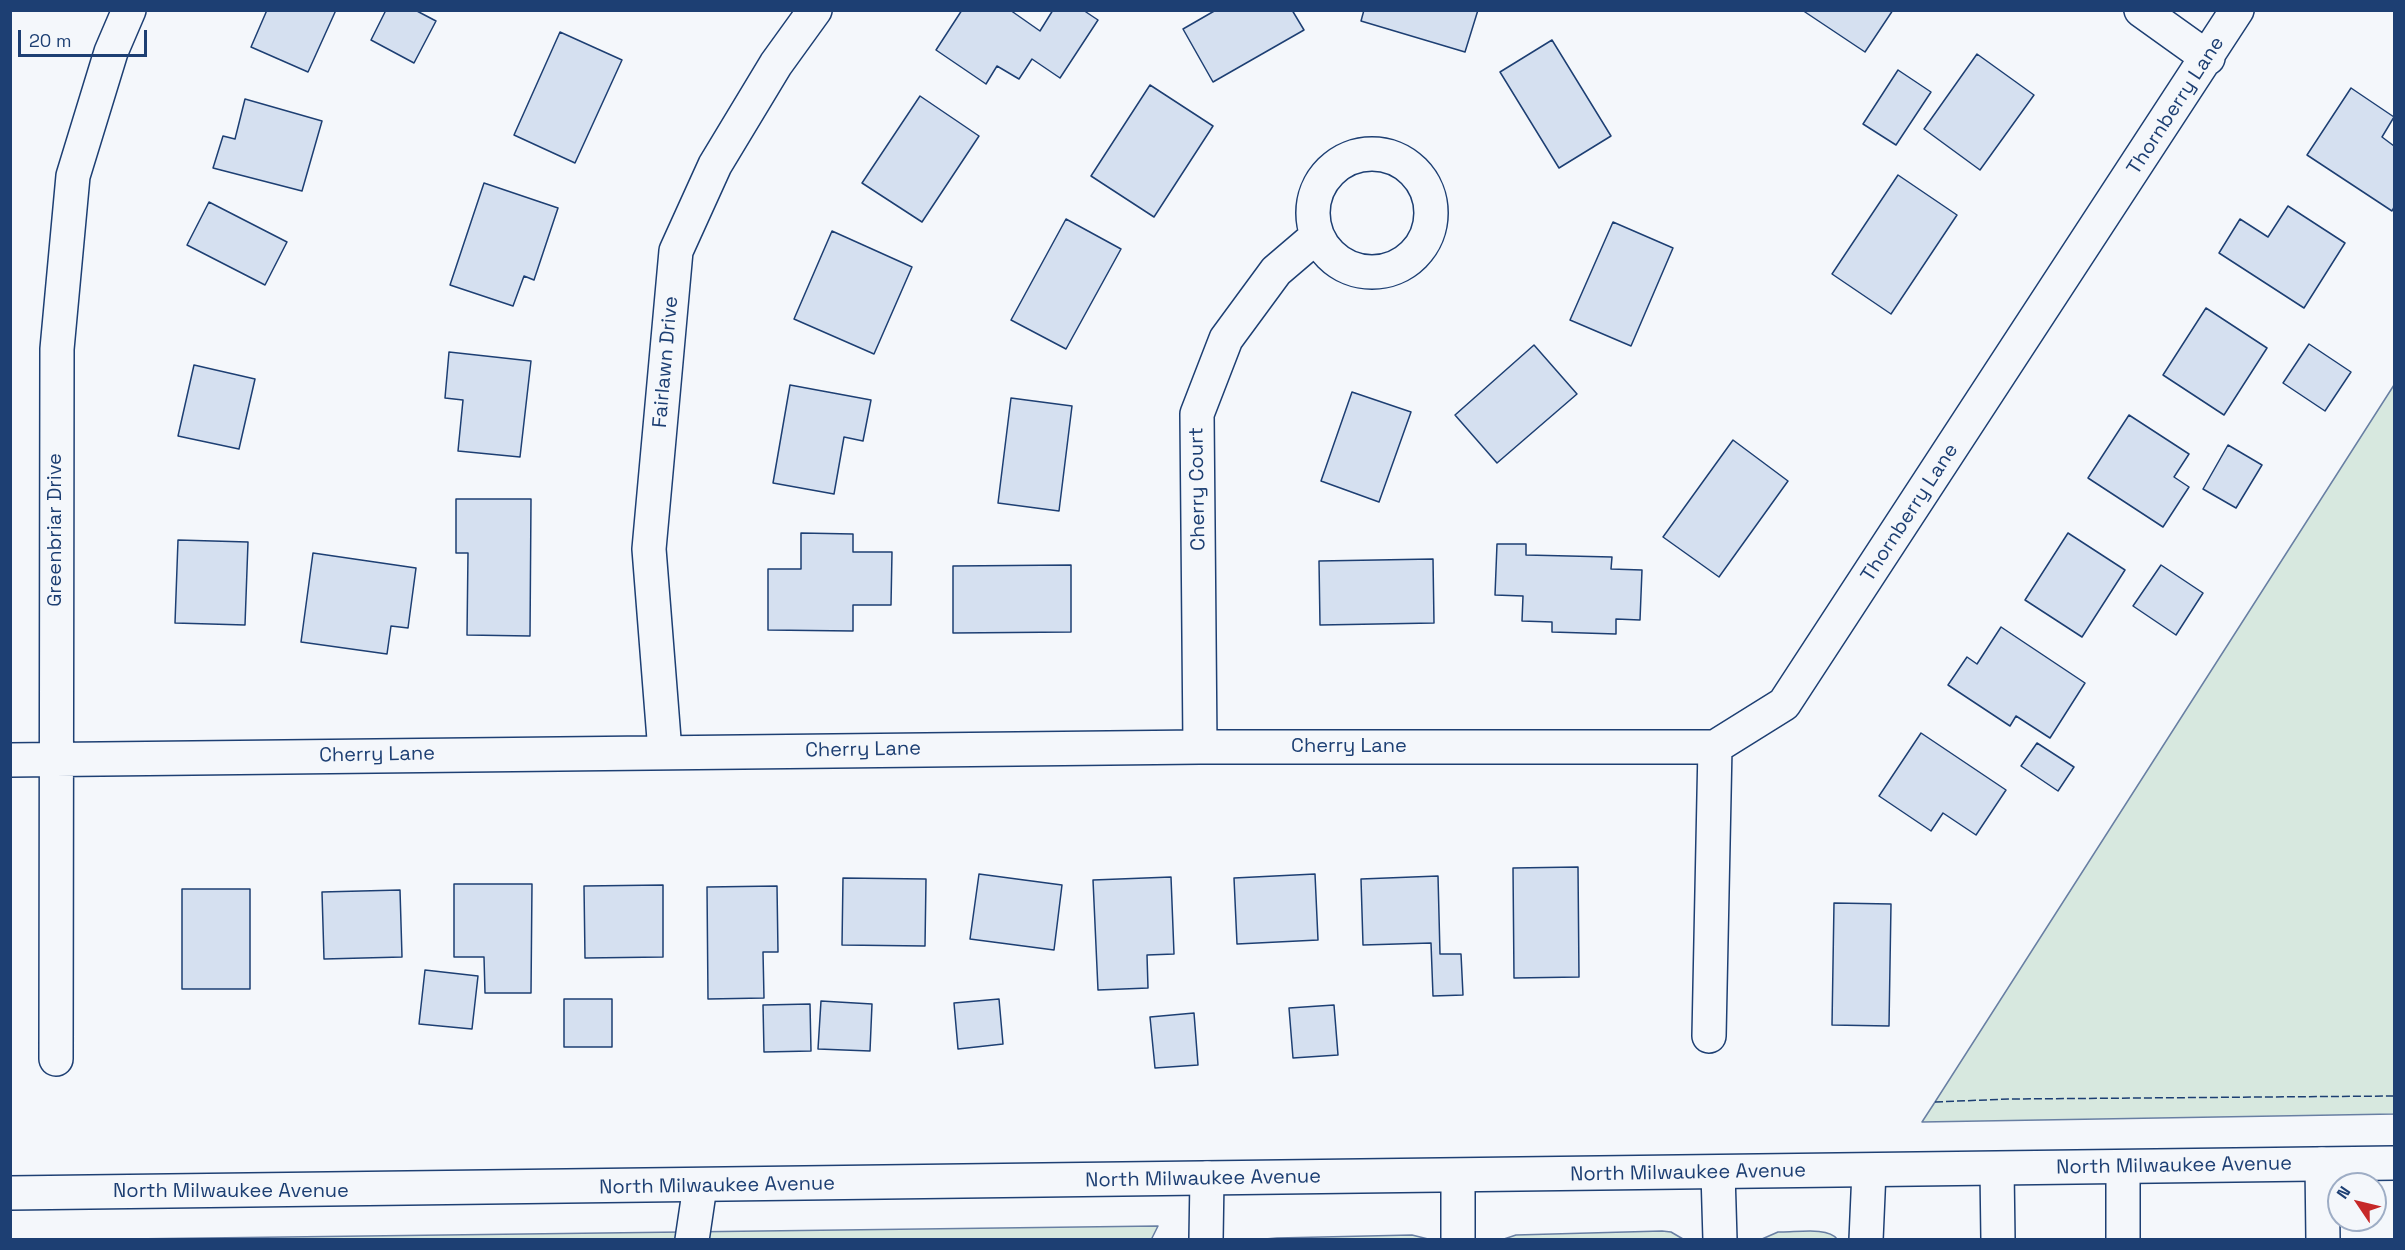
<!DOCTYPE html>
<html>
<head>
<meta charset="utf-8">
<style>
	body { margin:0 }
	#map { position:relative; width:2405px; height:1250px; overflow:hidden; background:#f4f7fb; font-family:"Space Grotesk",sans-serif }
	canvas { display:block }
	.frame { position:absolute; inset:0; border:12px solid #1d3f73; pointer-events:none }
	.north { position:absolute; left:2327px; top:1172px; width:60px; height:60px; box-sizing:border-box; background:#f4f7fb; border:2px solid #9eadc5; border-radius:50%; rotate:305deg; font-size:16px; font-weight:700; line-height:24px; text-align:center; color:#1d3f73 }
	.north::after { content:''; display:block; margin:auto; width:21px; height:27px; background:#c62828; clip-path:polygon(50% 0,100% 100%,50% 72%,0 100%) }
	.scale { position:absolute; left:18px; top:30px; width:129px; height:27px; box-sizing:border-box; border:3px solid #1d3f73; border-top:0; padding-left:8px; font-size:18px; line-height:21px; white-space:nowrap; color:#1d3f73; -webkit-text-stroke:4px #f4f7fb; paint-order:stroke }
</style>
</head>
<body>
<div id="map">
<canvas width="2405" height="1250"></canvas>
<div class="frame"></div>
<div class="north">N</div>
<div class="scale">20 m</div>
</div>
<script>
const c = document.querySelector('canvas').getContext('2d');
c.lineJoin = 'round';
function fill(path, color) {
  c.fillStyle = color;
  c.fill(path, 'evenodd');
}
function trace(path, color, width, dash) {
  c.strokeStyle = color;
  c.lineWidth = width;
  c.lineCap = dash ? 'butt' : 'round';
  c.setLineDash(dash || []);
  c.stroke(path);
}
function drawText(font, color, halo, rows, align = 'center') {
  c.font = font + ' "Space Grotesk",sans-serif';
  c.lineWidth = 4.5;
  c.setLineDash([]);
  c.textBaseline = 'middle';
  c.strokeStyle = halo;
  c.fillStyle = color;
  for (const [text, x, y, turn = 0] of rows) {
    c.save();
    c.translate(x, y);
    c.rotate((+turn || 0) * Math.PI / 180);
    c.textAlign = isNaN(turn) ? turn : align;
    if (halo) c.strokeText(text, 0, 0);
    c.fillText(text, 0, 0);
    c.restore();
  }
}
const green = new Path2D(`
	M2394 385V1114L1922 1122 1935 1102Z
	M1158 1226 1151 1240H48Z
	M1662 1231 1671 1232 1683 1239H1504L1516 1235Z
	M1778 1232C1793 1233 1828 1226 1837 1239H1762Z
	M1412 1235 1428 1239H1265L1277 1238Z`);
fill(green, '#d7e8df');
trace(green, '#687fa3', 1.5);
const building = new Path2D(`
	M267 10H336L308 72 251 47Z
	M386 10H415L436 21 414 63 371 40Z
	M962 10H1010L1040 31 1053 10H1083L1098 20 1060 78 1032 59 1019 79 997 66 986 84 936 50Z
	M1216 10H1292L1304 30 1213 82 1183 29Z
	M1364 10H1478L1465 52 1361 21Z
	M1802 10H1893L1865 52Z
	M560 32 622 60 575 163 514 135Z
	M1552 40 1611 136 1559 168 1500 72Z
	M1977 54 2034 95 1980 170 1924 129Z
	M1898 70 1931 92 1896 145 1863 124Z
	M1150 85 1213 126 1154 217 1091 176Z
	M2351 88 2394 117 2382 137 2394 146V207L2392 211 2307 155Z
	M920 96 979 136 922 222 862 183Z
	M245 99 322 121 302 191 213 168 223 136 235 139Z
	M1898 175 1957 215 1891 314 1832 274Z
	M484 183 558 208 534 280 524 276 513 306 450 285Z
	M209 202 287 242 265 285 187 245Z
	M2288 206 2345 243 2304 308 2219 253 2240 219 2268 237Z
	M1066 219 1121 249 1066 349 1011 320Z
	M1613 222 1673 248 1631 346 1570 320Z
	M832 231 912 267 874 354 794 319Z
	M2206 308 2267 348 2224 415 2163 375Z
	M2309 344 2351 372 2325 411 2283 383Z
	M1534 345 1577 394 1497 463 1455 415Z
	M449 352 531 361 520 457 458 451 463 400 445 398Z
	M194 365 255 379 239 449 178 436Z
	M790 385 871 400 863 441 844 437 834 494 773 483Z
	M1352 392 1411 412 1379 502 1321 481Z
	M1011 398 1072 406 1059 511 998 503Z
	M2129 415 2189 454 2174 477 2189 487 2163 527 2088 478Z
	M1733 440 1788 481 1719 577 1663 537Z
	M2228 445 2262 465 2236 508 2203 489Z
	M456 499H531L530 636 467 635 468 553H456Z
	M801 533 853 534V552H892L891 605H853V631L768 630V569H801Z
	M2068 533 2125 570 2082 637 2025 600Z
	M178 540 248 542 245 625 175 623Z
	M1497 544H1526V555L1612 557 1611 569 1642 570 1640 620 1616 619V634L1552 632V622L1522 621 1523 596 1495 595Z
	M313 553 416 568 408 628 391 626 387 654 301 642Z
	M1433 559 1434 623 1320 625 1319 561Z
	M1071 565V632L953 633V566Z
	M2161 565 2203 593 2176 635 2133 606Z
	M2001 627 2085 683 2050 738 2016 716 2010 726 1948 685 1967 657 1977 664Z
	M1921 733 2006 790 1976 835 1943 813 1931 831 1879 796Z
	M2037 743 2074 767 2058 791 2021 766Z
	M1578 867 1579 977 1514 978 1513 868Z
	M979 874 1062 885 1054 950 970 939Z
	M1315 874 1318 940 1237 944 1234 878Z
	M1438 876 1440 954H1461L1463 995 1433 996 1431 943 1363 945 1361 879Z
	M1171 877 1174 954 1147 955 1148 988 1098 990 1093 880Z
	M843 878 926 879 925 946 842 945Z
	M454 884H532L531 993H485L484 957H454Z
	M663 885V957L585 958 584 886Z
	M777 886 778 952H763L764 998 708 999 707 887Z
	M182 889H250V989H182Z
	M400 890 402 957 324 959 322 892Z
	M1834 903 1891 904 1889 1026 1832 1025Z
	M425 970 478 976 472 1029 419 1024Z
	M564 999H612V1047H564Z
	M999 999 1003 1044 958 1049 954 1003Z
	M821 1001 872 1004 870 1051 818 1049Z
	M810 1004 811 1051 764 1052 763 1005Z
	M1334 1005 1338 1055 1293 1058 1289 1008Z
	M1194 1013 1198 1065 1155 1068 1150 1017Z`);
fill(building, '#d5e0f0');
trace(building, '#1d3f73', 1.5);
const minor = new Path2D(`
	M2141 10 2208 58
	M1313 213a59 59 0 1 1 118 0a59 59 0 1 1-118 0Z
	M1200 747 1197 414 1226 339 1276 271 1317 236
	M665 752 649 549 676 251 715 165 776 64 815 10
	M10 760 1200 747H1715
	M1709 1036 1715 747 1784 704 2237 10
	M56 1059 57 349 73 176 111 52 129 10
	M2322 1164 2323 1240
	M2123 1167V1240
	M1997 1169 1998 1240
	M1718 1173 1720 1240
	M692 1240 700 1186
	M1206 1240 1207 1178
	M1458 1240V1176
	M1866 1240 1869 1171`);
const major = new Path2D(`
	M10 1193 2394 1163`);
trace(minor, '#1d3f73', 36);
trace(major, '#1d3f73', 36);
trace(minor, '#f4f7fb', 33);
trace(major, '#f4f7fb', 33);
trace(new Path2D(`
	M1935 1102 2010 1099 2394 1096`), '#1d3f73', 1.5, [8, 3]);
drawText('20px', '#1d3f73', '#f4f7fb', [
	["Thornberry Lane",2176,106,-57],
	["Fairlawn Drive",666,362,-85],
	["Cherry Court",1198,489,-91],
	["Thornberry Lane",1910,513,-57],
	["Greenbriar Drive",56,530,-90],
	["Cherry Lane",1349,747],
	["Cherry Lane",863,750,-1],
	["Cherry Lane",377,755,-1],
	["North Milwaukee Avenue",2174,1166,-1],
	["North Milwaukee Avenue",1688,1173,-1],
	["North Milwaukee Avenue",1203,1179,-1],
	["North Milwaukee Avenue",717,1186,-1],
	["North Milwaukee Avenue",231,1192]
]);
</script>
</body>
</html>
